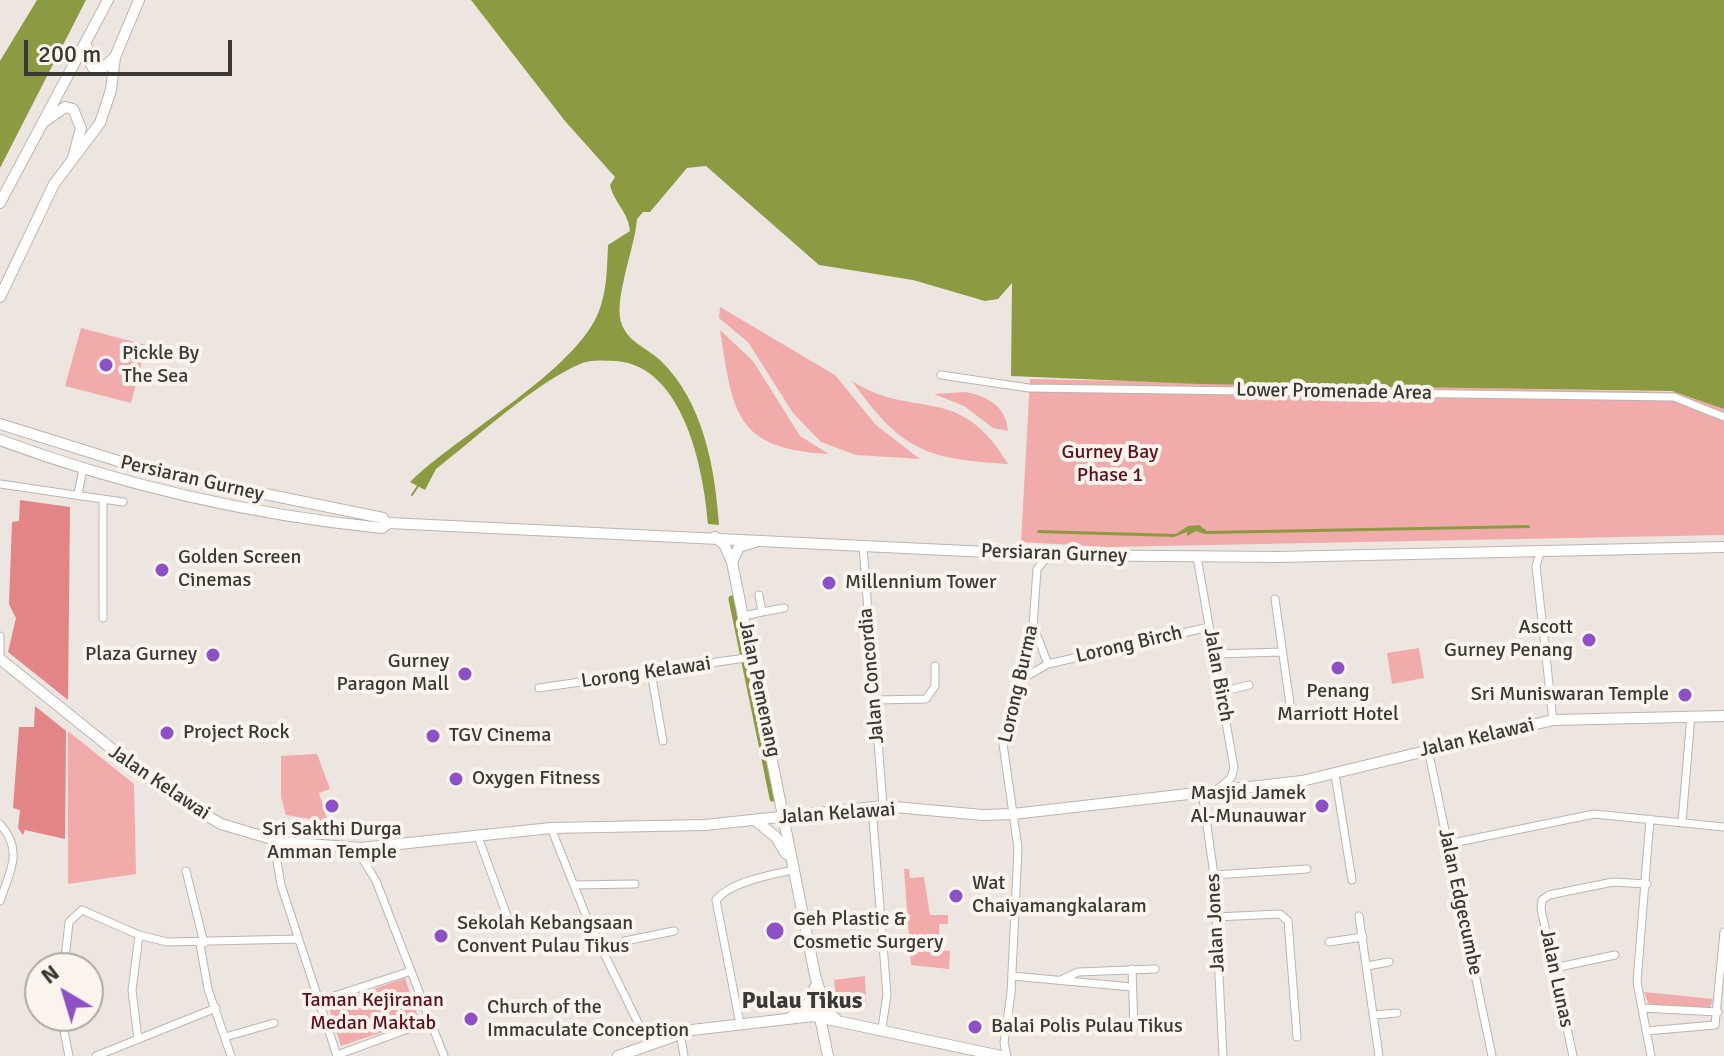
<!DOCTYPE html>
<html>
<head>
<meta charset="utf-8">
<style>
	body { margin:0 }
	#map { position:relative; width:1724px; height:1056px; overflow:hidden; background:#ede6e0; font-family:Signika,sans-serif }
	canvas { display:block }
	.north { position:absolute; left:24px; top:952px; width:80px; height:80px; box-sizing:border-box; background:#faf4ed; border:2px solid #aea9a4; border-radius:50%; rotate:322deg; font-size:22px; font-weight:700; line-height:32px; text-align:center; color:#3b3836 }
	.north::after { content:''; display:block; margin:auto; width:28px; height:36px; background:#8d50c6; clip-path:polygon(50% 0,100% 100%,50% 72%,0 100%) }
	.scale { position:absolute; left:24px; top:40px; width:208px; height:36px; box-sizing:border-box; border:4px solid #3b3836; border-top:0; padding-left:10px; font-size:24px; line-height:28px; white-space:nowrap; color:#3b3836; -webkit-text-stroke:6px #faf4ed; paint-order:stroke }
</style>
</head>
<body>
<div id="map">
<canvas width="1724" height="1056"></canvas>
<div class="north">N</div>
<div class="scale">200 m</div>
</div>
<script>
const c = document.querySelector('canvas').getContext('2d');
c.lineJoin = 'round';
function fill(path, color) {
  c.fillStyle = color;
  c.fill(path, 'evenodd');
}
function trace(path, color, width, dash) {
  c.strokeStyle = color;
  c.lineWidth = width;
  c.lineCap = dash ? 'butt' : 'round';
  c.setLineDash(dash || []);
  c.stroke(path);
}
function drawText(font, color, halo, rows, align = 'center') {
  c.font = font + ' Signika,sans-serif';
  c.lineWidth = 8;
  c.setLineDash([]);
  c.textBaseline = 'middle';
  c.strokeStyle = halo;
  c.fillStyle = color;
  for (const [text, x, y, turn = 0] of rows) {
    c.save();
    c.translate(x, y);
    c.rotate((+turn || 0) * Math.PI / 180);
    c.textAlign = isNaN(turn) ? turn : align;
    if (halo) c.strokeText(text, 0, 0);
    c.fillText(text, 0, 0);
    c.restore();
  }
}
fill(new Path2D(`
	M720 307 835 375 876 425 920 459 856 455 821 442 793 413 748 342 719 318Z
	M81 328 146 345 131 403 65 386Z
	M720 330 753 361 800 436 829 454C734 449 733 412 720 330Z
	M1030 379 1679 392 1724 409V535L1107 547 1021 542Z
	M852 381C914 421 959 381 1008 464 925 459 901 450 852 381Z
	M966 392C988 397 1006 406 1008 431L993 428 964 406 934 394Z
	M1419 648 1424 678 1392 684 1387 653Z
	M68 731 134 784 136 874 68 884Z
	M317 754 330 789 319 793 328 822 286 815 281 797V756Z
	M904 869H909L910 878 924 877 930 915H948V924H939L940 950 950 951 949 969 911 965Z
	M865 976 866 1004 836 998 834 980Z
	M405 978 419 1020 341 1046 328 1005Z
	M1644 992 1713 999 1710 1008 1649 1005Z`), '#f1abab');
fill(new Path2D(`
	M20 500 70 507 68 700 8 652 16 618 9 604 12 522 19 521Z
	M35 706 66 731 65 839 25 830 23 835 18 828 20 810 13 808 19 727H34Z`), '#e38587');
fill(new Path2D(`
	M37 0H86L0 168V61Z
	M471 0H1724V409L1672 391 1199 384 1011 376 1012 283 998 299 985 301 913 280 819 265 706 166 687 168 650 212H643L637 219C635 247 614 298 621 322 627 342 646 347 660 360 703 401 715 467 719 525L708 524C704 471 684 366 616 361 604 361 591 359 580 364 534 384 477 437 436 469L425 490 410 482C459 434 577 370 599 311 607 290 607 268 608 245L630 231C628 211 614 203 610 185L615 177 565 121Z
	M1199 525 1207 531 1529 525 1530 528 1205 534 1196 531 1187 536V532L1174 537 1037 533 1038 530 1176 534 1188 526Z`), '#8c9b42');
trace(new Path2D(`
	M412 495 418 486`), '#8c9b42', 2);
trace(new Path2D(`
	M732 599 773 798`), '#8c9b42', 7);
const street = new Path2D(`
	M941 375 1029 388 1674 397 1724 417
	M0 484 123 502
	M78 494 83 469
	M863 546 883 806
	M1541 550 1536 566 1553 720
	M1197 557 1234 768 1231 778 1219 788
	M1275 599 1290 704
	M762 612 784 608
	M744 616 762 612 759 595
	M103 618V499
	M1033 626 1048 664
	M0 636V660
	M1214 654 1282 652
	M651 672 663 741
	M1016 687 1027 676 1048 664 1209 627
	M539 688 752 657
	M1221 692 1249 685
	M876 700 926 699 935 686V666
	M1428 749 1492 1056
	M1335 774 1352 880
	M1202 791 1214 875 1223 1056
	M872 807 887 995 882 1028
	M1650 819 1637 982 1651 1056
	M1682 822 1691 715
	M0 824C24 851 10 871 0 901
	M551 828 589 923 648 1043
	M477 834 507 916
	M282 842 277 861 281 885 337 1056
	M1448 844 1594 814 1724 827
	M345 850 362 858 376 881 444 1056
	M186 871 204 943
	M1214 875 1307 869
	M574 885 635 884
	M1359 916 1379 1056
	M1216 917 1280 914 1288 921 1297 1037
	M1329 942 1363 937
	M200 944 208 989 231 1056
	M603 951 625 941 674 931
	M1367 966 1389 962
	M64 968 69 922 82 910 139 935 167 942 298 939
	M1554 968 1615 955
	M1132 969 1134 1027
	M1012 976 1132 987
	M1061 980 1078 972 1155 969
	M319 1001 411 971
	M1642 1008 1718 1012
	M1375 1015 1397 1013
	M61 1016 69 1056
	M740 1024 716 900C730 882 770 875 793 870
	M1646 1031 1715 1025 1724 932
	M680 1033 684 1056
	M225 1037 274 1023
	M138 1039 132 990 139 935
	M337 1055 430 1021
	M96 1056 216 1008
	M1007 1056 1004 1043 1011 993 1018 848 1003 744 1033 626 1037 569 1049 555
	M1573 1056 1541 909 1542 900 1549 895 1613 882 1647 884`);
const secondary = new Path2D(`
	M87 47V57L93 68H103L114 58
	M44 122 65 107 73 109 81 128 73 158
	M0 203 108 0
	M0 297 54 184 100 123 111 90 115 57 139 0
	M0 424 147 470 383 518 386 523
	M0 440C121 485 253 515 382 528L389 523 1049 555 1278 557 1724 547
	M715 537 724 544 732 562 815 975 825 1009 836 1019
	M732 562 739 547 755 542
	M0 659 158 786 221 824 282 842 361 848 551 828 705 825 883 806 983 815 1013 814 1302 781 1553 720 1724 716
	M756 821 776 837 786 854
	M819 1013 828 1056
	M791 1017 808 1005 815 987
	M618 1056 692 1030 813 1016 1001 1056`);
trace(street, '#bbb5af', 9);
trace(secondary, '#bbb5af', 12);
trace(street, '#fff', 7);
trace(secondary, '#fff', 10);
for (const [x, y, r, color] of [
	[106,365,8,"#8d50c6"],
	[162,570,8,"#8d50c6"],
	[829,583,8,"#8d50c6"],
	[1589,640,8,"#8d50c6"],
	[213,655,8,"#8d50c6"],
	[1338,668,8,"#8d50c6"],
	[465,674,8,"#8d50c6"],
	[1685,695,8,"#8d50c6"],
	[167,733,8,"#8d50c6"],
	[433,736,8,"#8d50c6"],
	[456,779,8,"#8d50c6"],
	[332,806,8,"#8d50c6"],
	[1322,806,8,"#8d50c6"],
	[956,896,8,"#8d50c6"],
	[775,931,10,"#8d50c6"],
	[441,936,8,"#8d50c6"],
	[471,1019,8,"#8d50c6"],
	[975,1027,8,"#8d50c6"]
]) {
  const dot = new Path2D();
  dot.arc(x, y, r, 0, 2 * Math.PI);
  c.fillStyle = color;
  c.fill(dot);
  trace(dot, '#faf4ed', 3);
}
drawText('20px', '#3b3836', '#faf4ed', [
	["Pickle By",122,354],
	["The Sea",122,377],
	["Golden Screen",178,558],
	["Cinemas",178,581],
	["Millennium Tower",845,583],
	["Ascott",1573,628,"right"],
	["Gurney Penang",1573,651,"right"],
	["Plaza Gurney",197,655,"right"],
	["Gurney",449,662,"right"],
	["Paragon Mall",449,685,"right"],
	["Penang",1338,692,"center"],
	["Marriott Hotel",1338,715,"center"],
	["Sri Muniswaran Temple",1669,695,"right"],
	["Project Rock",183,733],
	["TGV Cinema",449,736],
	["Oxygen Fitness",472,779],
	["Masjid Jamek",1306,794,"right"],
	["Al-Munauwar",1306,817,"right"],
	["Sri Sakthi Durga",332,830,"center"],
	["Amman Temple",332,853,"center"],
	["Wat",972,884],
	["Chaiyamangkalaram",972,907],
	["Geh Plastic &",793,920],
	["Cosmetic Surgery",793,943],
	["Sekolah Kebangsaan",457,924],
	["Convent Pulau Tikus",457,947],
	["Church of the",487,1008],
	["Immaculate Conception",487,1031],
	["Balai Polis Pulau Tikus",991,1027]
], 'left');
drawText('20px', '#3b3836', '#faf4ed', [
	["Lower Promenade Area",1334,392,1],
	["Persiaran Gurney",192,479,13],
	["Persiaran Gurney",1054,554,2],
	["Lorong Birch",1129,645,-13],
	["Lorong Kelawai",646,673,-8],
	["Jalan Birch",1218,675,80],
	["Jalan Concordia",872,676,-95],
	["Lorong Burma",1019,684,-77],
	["Jalan Pemenang",759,689,78],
	["Jalan Kelawai",1477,738,-13],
	["Jalan Kelawai",159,783,34],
	["Jalan Kelawai",837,814,-4],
	["Jalan Edgecumbe",1460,902,78],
	["Jalan Jones",1216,923,-93],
	["Jalan Lunas",1556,978,78]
]);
drawText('20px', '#630e1b', '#faf4ed', [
	["Gurney Bay",1110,453],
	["Phase 1",1110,476],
	["Taman Kejiranan",373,1001],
	["Medan Maktab",373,1024]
]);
drawText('bold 24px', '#3b3836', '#faf4ed', [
	["Pulau Tikus",802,1002]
]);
</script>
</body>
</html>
